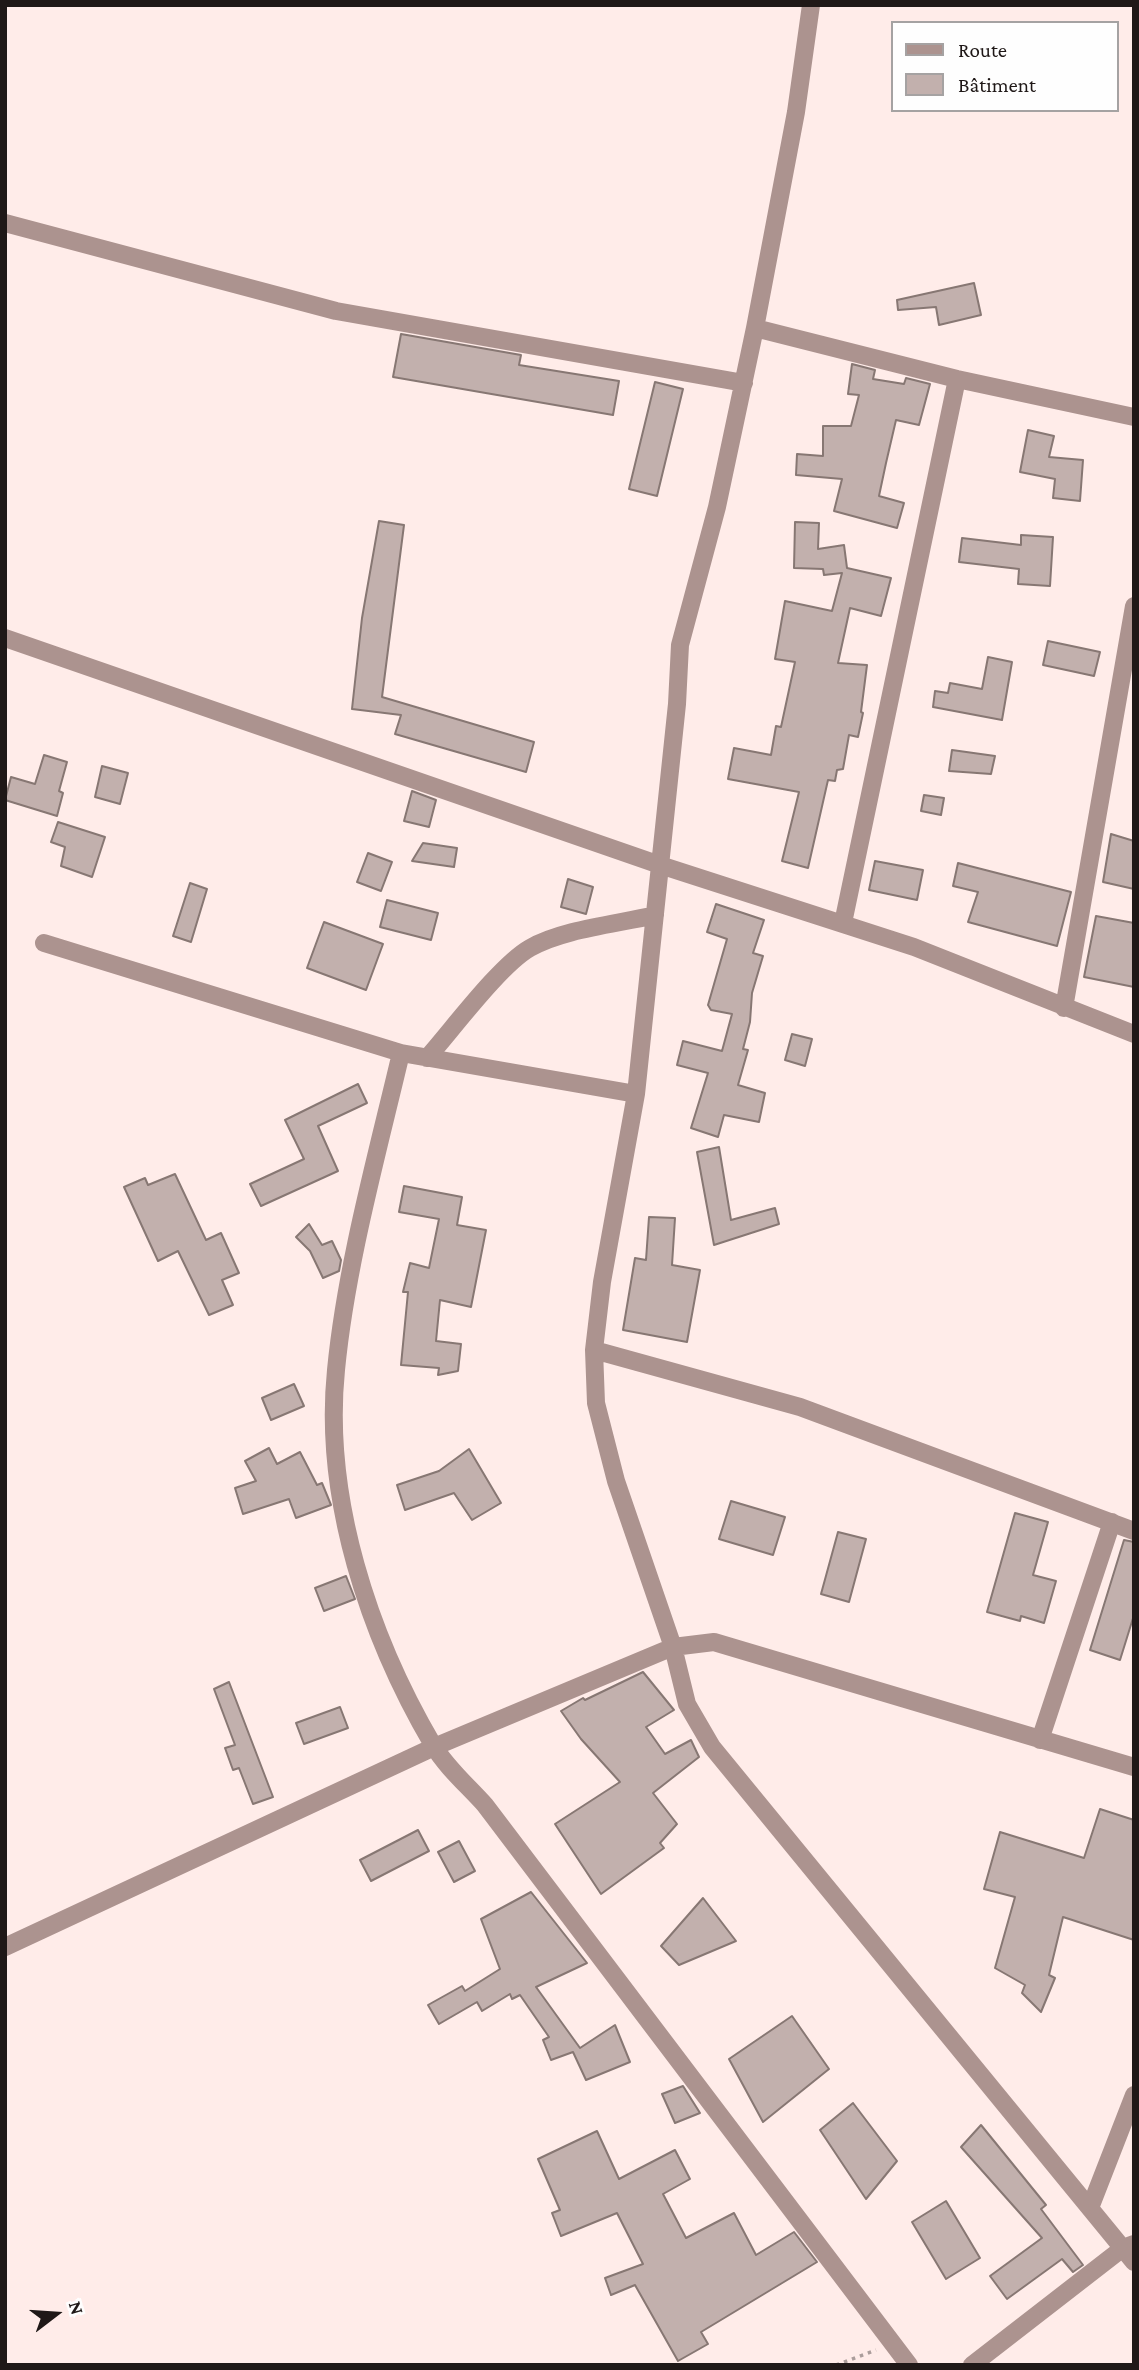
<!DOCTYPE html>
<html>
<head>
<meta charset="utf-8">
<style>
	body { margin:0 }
	#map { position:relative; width:1139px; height:2370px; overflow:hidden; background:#ffece9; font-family:"Crimson Pro",serif }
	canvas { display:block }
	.frame { position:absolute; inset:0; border:7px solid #1f1817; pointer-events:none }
	.legend { position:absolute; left:891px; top:21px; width:228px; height:91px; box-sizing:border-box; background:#fefefe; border:2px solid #a5a2a2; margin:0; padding:9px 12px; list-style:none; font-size:21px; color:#1f1817 }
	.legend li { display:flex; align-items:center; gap:14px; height:35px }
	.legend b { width:35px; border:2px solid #a5a2a2 }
	.north { position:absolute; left:21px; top:2279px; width:70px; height:70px; -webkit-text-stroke:5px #fefefe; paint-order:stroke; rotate:73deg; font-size:19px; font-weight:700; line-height:28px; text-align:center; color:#1f1817 }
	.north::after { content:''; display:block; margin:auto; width:24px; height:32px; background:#1f1817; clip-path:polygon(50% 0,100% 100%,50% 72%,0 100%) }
</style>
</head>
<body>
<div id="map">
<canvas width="1139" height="2370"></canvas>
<div class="frame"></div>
<ul class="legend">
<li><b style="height:9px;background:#ac938f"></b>Route</li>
<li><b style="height:19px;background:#c2b0ad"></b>Bâtiment</li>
</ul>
<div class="north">N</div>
</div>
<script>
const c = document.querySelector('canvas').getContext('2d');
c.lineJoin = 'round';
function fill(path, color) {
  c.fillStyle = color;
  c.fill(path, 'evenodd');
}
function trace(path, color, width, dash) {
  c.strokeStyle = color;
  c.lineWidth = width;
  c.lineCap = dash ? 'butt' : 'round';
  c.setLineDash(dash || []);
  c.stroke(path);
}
const building = new Path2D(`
	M974 283 981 315 939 325 936 307 898 310 897 300Z
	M401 334 521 355 519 365 619 381 613 415 393 377Z
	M852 364 875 370 873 379 904 384 906 378 930 384 919 425 896 420 886 463 879 496 904 503 897 528 834 511 842 479 796 475 797 454 823 456V426H851L859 395 848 394Z
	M655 382 683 389 657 496 629 489Z
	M1028 430 1054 436 1049 457 1083 460 1080 501 1053 498 1055 479 1020 472Z
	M379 521 404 525 382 697 534 742 526 772 395 734 401 715 352 709 362 618Z
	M795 522 819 523 818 549 844 545 847 568 891 578 881 616 850 608 838 663 867 665 861 712 863 713 858 737 849 735 843 769 837 770 835 781 828 780 808 868 782 861 799 792 728 779 734 748 771 755 776 726 781 727 795 662 775 659 785 601 832 611 842 573 824 575 823 569 794 568Z
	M1021 535 1053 537 1050 586 1018 584 1019 569 959 562 962 538 1021 545Z
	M1048 641 1100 652 1094 676 1043 665Z
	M988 657 1012 662 1002 720 933 707 935 691 948 693 950 683 982 689Z
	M952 750 995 756 991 774 949 771Z
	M44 755 67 762 59 791 63 793 57 816 5 800 11 777 35 784Z
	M102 766 128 773 120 804 95 797Z
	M412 791 436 800 429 827 404 821Z
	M924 795 944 798 941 815 921 811Z
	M58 822 105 837 92 877 61 866 65 847 51 842Z
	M1111 834 1134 841V889L1103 882Z
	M423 843 457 848 454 867 412 861Z
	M368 853 392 862 381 891 357 882Z
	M875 861 923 870 917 900 869 890Z
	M958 863 1071 892 1057 946 968 922 978 892 953 886Z
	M568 879 593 887 586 914 561 907Z
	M190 883 207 889 191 942 173 936Z
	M387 900 438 913 431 940 380 927Z
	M716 904 764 920 753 953 763 956 752 993 750 1022 743 1049 748 1050 738 1085 765 1093 759 1122 724 1115 718 1137 691 1128 708 1073 677 1065 683 1041 722 1051 732 1014 711 1010 708 1005 727 939 707 932Z
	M1096 916 1134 923V987L1084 977Z
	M324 922 383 944 366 990 307 968Z
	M792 1034 812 1039 805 1066 785 1060Z
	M358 1084 367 1103 318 1126 338 1171 261 1206 250 1184 304 1159 285 1120Z
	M719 1147 731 1220 775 1208 779 1224 714 1245 697 1152Z
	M175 1174 206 1240 221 1233 239 1273 222 1280 233 1305 209 1315 178 1251 158 1261 124 1187 145 1178 148 1185Z
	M404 1186 462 1197 457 1225 486 1230 471 1307 440 1300 436 1341 461 1344 458 1371 438 1375 439 1368 401 1365 408 1292H403L410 1263 429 1268 439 1219 399 1212Z
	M649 1217 675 1218 672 1265 700 1270 687 1342 623 1330 635 1258 646 1260Z
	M309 1224 322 1245 332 1241 341 1260 339 1271 323 1278 310 1251 296 1237Z
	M294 1384 304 1406 271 1420 262 1398Z
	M269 1448 277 1464 300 1452 317 1485 322 1483 331 1505 296 1518 289 1499 243 1514 235 1488 256 1481 245 1461Z
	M469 1449 501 1503 472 1520 454 1493 405 1510 397 1485 439 1471Z
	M731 1501 785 1517 773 1555 719 1539Z
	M1015 1513 1048 1522 1033 1575 1056 1581 1044 1623 1021 1616 1020 1621 987 1612Z
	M838 1532 866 1539 849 1602 821 1594Z
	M1124 1540 1134 1542V1615L1120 1660 1090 1650Z
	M346 1576 355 1599 324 1611 315 1588Z
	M643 1672 674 1710 646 1727 665 1754 691 1740 699 1757 653 1793 677 1824 660 1843 664 1848 601 1894 555 1824 620 1782 581 1739 561 1711 583 1698 585 1700Z
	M229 1682 273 1797 253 1804 239 1768 233 1770 225 1748 235 1745 214 1689Z
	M340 1707 348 1728 304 1744 296 1723Z
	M1100 1809 1134 1820V1940L1063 1917 1049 1975 1055 1978 1041 2012 1022 1993 1025 1985 995 1968 1015 1897 984 1889 1000 1832 1084 1858Z
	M418 1830 429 1851 371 1881 360 1860Z
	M459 1841 475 1871 454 1882 438 1852Z
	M531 1892 587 1963 536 1987 580 2048 615 2025 630 2062 586 2080 573 2052 551 2060 543 2040 549 2037 520 1995 512 1999 510 1994 482 2011 477 2002 439 2024 428 2005 462 1986 465 1991 500 1969 481 1919Z
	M703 1898 736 1941 679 1965 661 1946Z
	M792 2016 829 2069 763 2122 729 2059Z
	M683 2086 700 2113 675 2123 662 2094Z
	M853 2103 897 2161 866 2199 820 2130Z
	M981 2125 1046 2205 1041 2209 1083 2265 1073 2272 1062 2259 1007 2299 990 2276 1042 2238 961 2147Z
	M597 2131 619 2179 675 2150 690 2179 663 2194 686 2238 734 2213 756 2255 794 2232 817 2262 701 2332 708 2344 678 2361 635 2285 611 2295 605 2278 643 2264 617 2213 561 2236 552 2213 560 2210 538 2159Z
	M946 2201 980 2258 946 2279 912 2222Z`);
fill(building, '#c2b0ad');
trace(building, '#877773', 2);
trace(new Path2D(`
	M836 2365 876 2350`), '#ab9d9b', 3.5, [3.5, 5]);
trace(new Path2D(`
	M811 5 796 112 755 328 717 507 680 645 677 704 636 1094 602 1282 594 1350 596 1403 616 1481 673 1647 687 1704 712 1747 1134 2262
	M5 223 336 311 744 383
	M755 328 957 379 1134 417
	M5 638 660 865 914 947 1134 1034
	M843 923 957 379
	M44 943 401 1053 636 1094
	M1064 1008 1134 606
	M401 1053C377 1155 346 1266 336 1370 323 1498 369 1636 433 1745 446 1767 468 1786 485 1805L909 2365
	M427 1058C452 1030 500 965 530 948 563 929 618 924 655 915
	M594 1350 800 1407 1134 1531
	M1040 1740 1112 1522
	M5 1947 434 1747 673 1647 714 1642 1134 1767
	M1090 2208 1134 2095
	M972 2365 1123 2248 1134 2244`), '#ac938f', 18);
</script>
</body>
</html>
